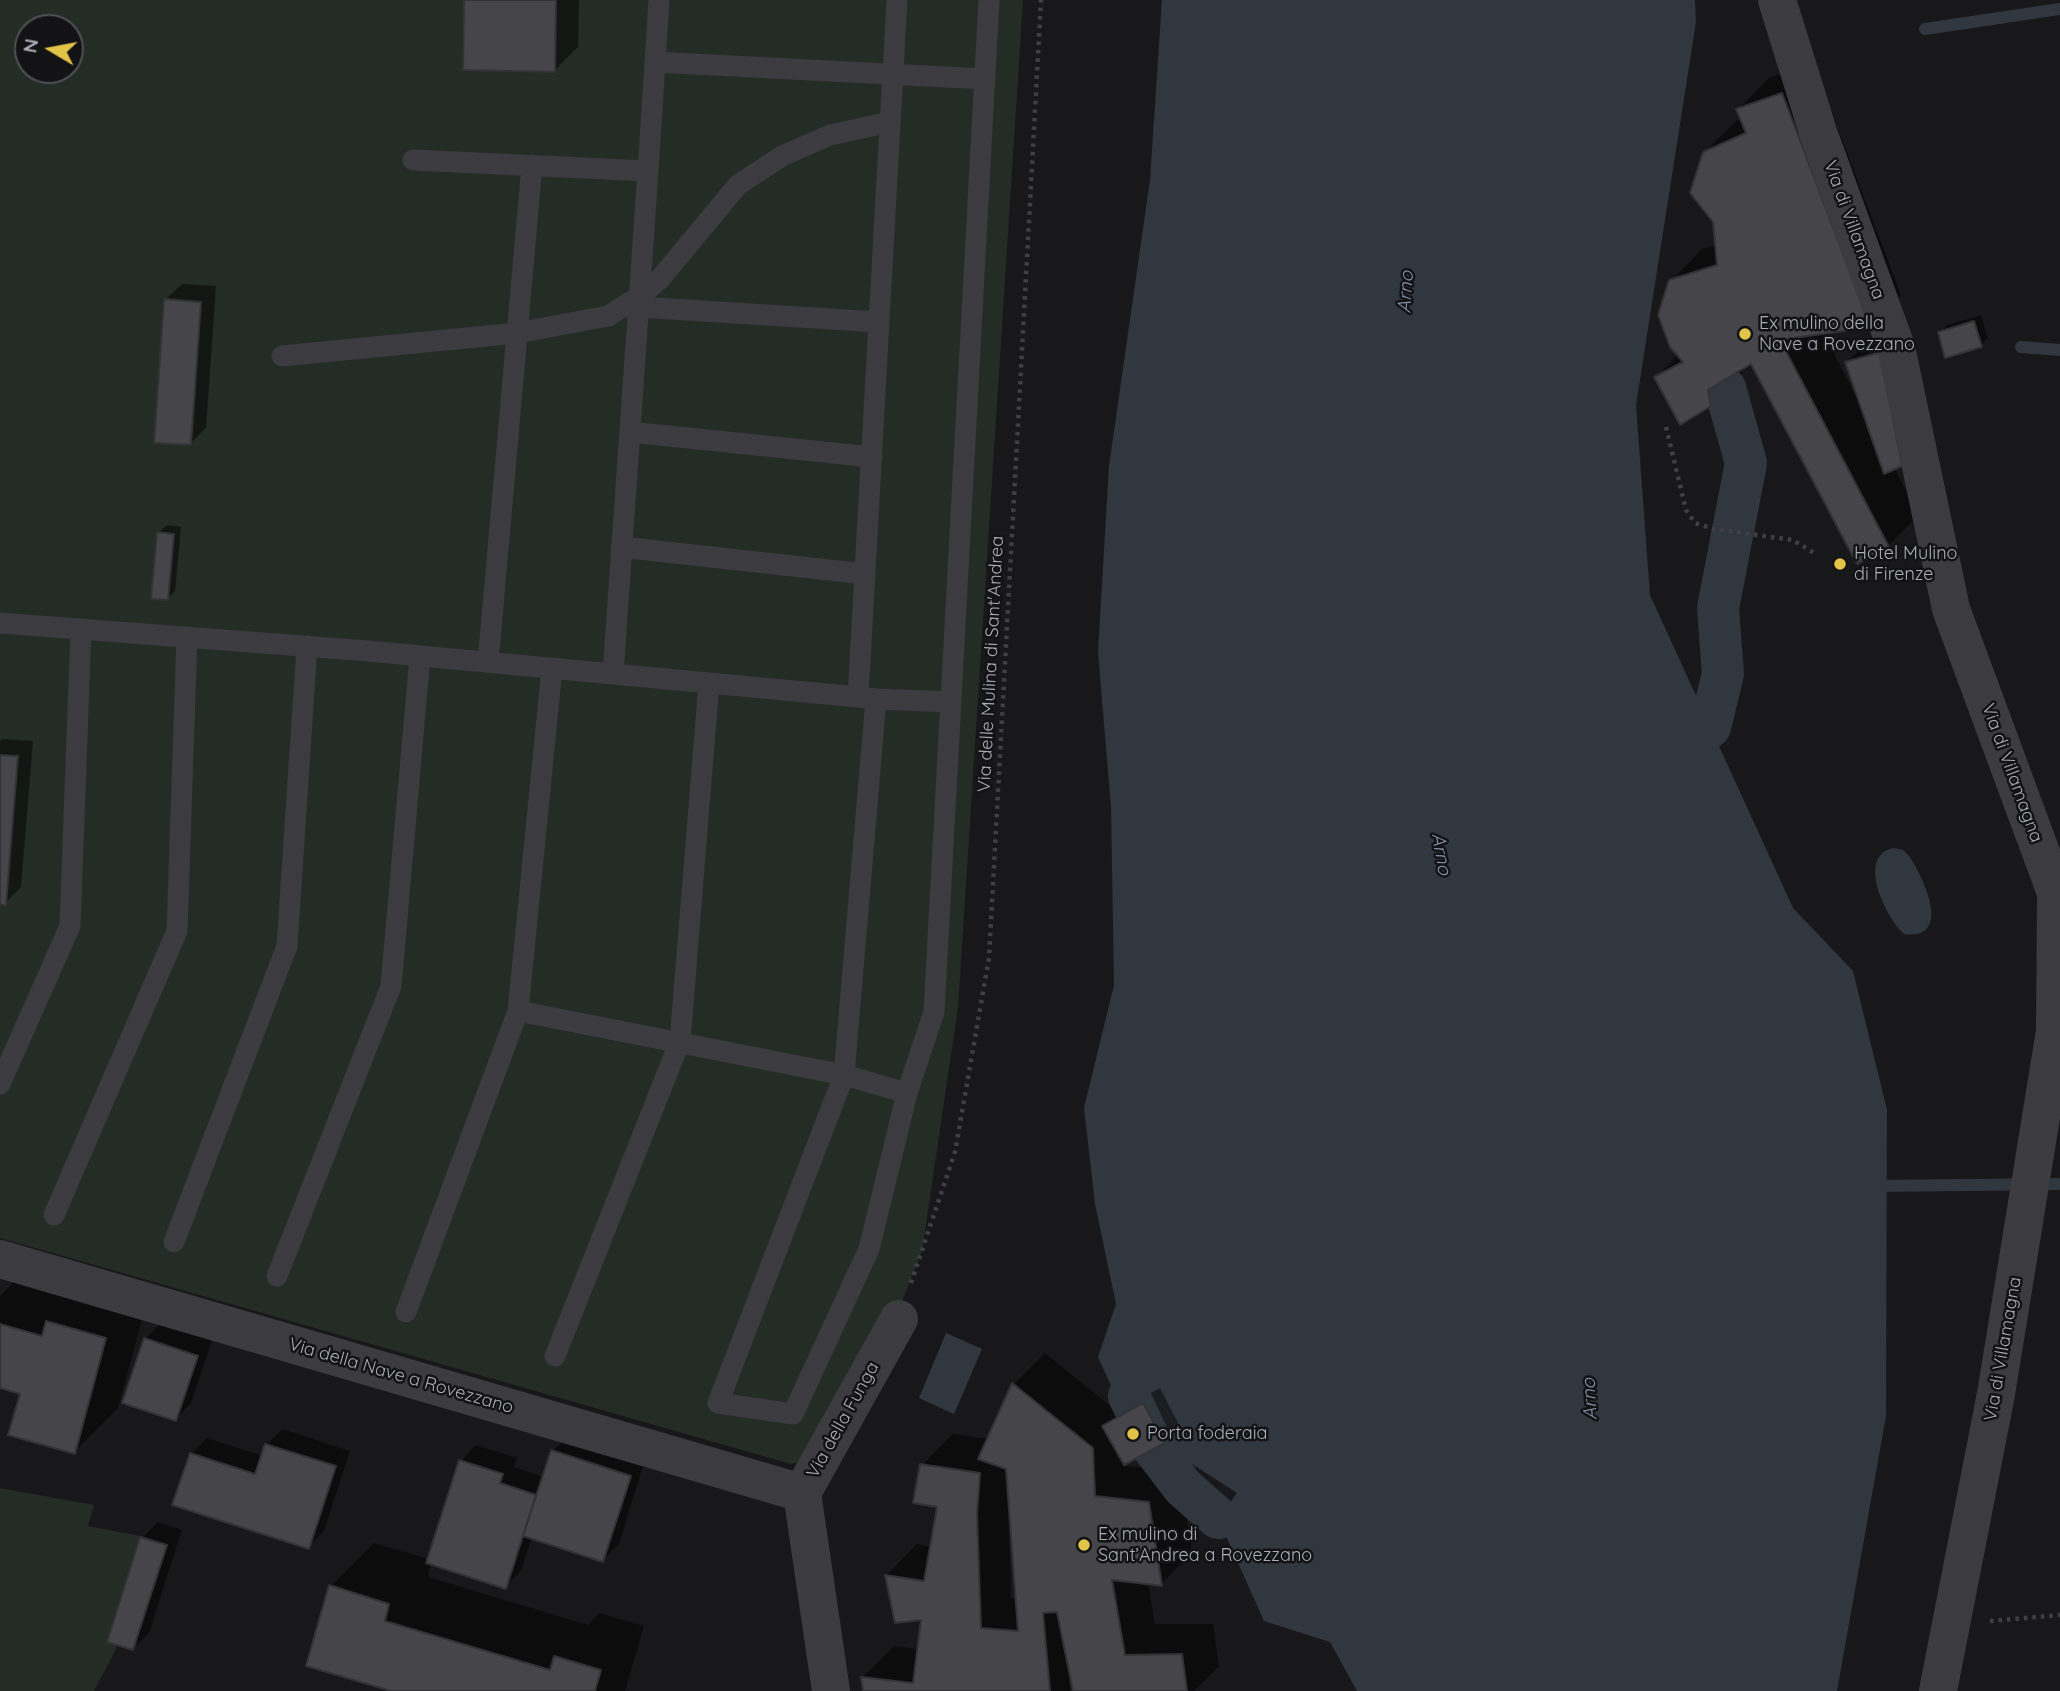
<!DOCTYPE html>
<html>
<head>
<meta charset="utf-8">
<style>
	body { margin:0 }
	#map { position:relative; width:2060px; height:1691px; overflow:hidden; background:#18181a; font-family:Quicksand,sans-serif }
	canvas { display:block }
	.north { position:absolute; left:14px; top:14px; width:70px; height:70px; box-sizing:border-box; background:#131315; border:2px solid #505156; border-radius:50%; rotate:280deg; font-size:19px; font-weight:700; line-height:28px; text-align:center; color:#abadb8 }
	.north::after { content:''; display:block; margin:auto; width:24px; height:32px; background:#e2c448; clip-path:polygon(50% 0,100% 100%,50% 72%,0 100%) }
</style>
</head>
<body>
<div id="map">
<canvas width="2060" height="1691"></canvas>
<div class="north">N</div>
</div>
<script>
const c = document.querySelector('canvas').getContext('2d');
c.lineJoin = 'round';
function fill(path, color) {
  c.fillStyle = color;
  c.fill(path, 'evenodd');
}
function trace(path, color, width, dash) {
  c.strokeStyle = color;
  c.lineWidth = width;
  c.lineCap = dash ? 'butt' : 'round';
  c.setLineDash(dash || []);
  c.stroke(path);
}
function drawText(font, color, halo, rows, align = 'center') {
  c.font = font + ' Quicksand,sans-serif';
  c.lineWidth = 5;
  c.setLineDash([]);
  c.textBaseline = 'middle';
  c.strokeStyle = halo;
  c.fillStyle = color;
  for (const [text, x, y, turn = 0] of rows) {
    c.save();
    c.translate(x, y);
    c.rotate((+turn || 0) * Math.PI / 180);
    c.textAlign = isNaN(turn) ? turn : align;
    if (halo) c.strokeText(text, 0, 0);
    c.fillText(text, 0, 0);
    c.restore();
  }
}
fill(new Path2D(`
	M0 0H1023L958 1008 922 1251 849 1435 824 1457 791 1464 0 1238ZM28 28H70V70H28Z
	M0 1488 94 1505 88 1526 151 1538 115 1651 94 1691H0Z`), '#242c26');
fill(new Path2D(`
	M1162 0H1695L1696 22 1636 405 1650 595 1793 908 1853 971 1887 1110 1886 1416 1837 1691H1357L1330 1642 1264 1621 1218 1518 1237 1493 1178 1455 1141 1389 1119 1403 1098 1357 1116 1304 1095 1204 1084 1108 1114 985 1111 807 1098 652 1109 466 1150 180Z
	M1894 848 1903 850 1909 856C1923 876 1954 941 1904 934 1886 918 1855 855 1894 848Z
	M946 1333 982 1349 954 1414 919 1398Z`), '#31373f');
fill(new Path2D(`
	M466 0H579L578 47 554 71Z
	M1813 63 1901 295 1870 326 1823 332 1855 394 1857 393 1847 362 1862 347 1896 337 1894 467 1919 515 1888 546 1752 362 1741 369 1742 373 1710 404 1656 377 1679 354 1671 281 1702 249 1717 245 1704 153 1736 121 1742 118 1738 109 1769 78Z
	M182 284 216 286 206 428 190 444 166 299Z
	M1981 315 1988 338 1981 345 1940 332 1947 325Z
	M167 525 181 527 175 591 167 599 159 532Z
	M2 739 33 741 21 887 5 903H0V741Z
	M21 1275 149 1294 118 1408 74 1452 22 1393 0 1387V1296Z
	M161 1323 212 1340 191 1403 175 1419 145 1339Z
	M1045 1353 1118 1412 1160 1388 1179 1425 1164 1441 1125 1463V1466L1180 1471 1192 1553 1161 1584 1148 1582 1155 1624H1213L1219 1666 1194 1691H1075L1071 1672H1069L1070 1691H865L863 1677 894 1646 919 1649 923 1618 887 1575 917 1544 931 1547 939 1506 922 1465 953 1434 989 1439 1014 1384ZM1009 1526H1012L1017 1598H1011Z
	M283 1429 350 1451 324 1531 308 1547 191 1454 207 1438 263 1456 267 1444Z
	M569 1435 645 1460 619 1544 603 1560 532 1537 521 1571 505 1587 431 1563 428 1577 588 1625 599 1613 644 1626 625 1691H397L331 1586 374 1543 429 1559 461 1461 476 1445 517 1458 514 1467 544 1477 553 1451Z
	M158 1522 182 1530 149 1633 133 1648 109 1641 142 1538Z`), '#0007');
trace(new Path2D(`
	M1925 29 2060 9
	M2021 347 2060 350
	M1871 1186 2060 1184`), '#31373f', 12);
trace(new Path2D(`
	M1710 727 1723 674 1718 608 1746 463 1725 388
	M1129 1396 1154 1449 1183 1487 1218 1518`), '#31373f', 42);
const building = new Path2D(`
	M464 0H556L555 72 463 70Z
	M1782 93 1871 327 1780 340 1889 547 1857 564 1751 364 1708 390 1711 406 1680 425 1654 377 1683 362 1670 347 1658 315 1669 280 1717 265 1713 222 1690 193 1703 152 1746 133 1736 109Z
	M164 299 201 302 191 445 154 443Z
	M1974 321 1982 347 1945 358 1938 332Z
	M1881 352 1902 466 1884 474 1845 362Z
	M157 532 174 534 168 600 151 599Z
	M0 755 18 756 6 905H0Z
	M46 1321 106 1338 75 1454 8 1435 20 1394 0 1388V1324L42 1336Z
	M144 1338 198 1356 176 1421 122 1403Z
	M1012 1383 1093 1448 1095 1496 1149 1502 1162 1586 1112 1580 1125 1655 1182 1654 1187 1691H1073L1057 1612 1043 1613 1050 1691H863L861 1677 913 1683 921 1620 895 1623 885 1575 924 1581 937 1507 913 1503 920 1464 980 1473 977 1514 981 1628 1018 1631 1006 1469 978 1459Z
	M1143 1403 1165 1443 1124 1465 1102 1426Z
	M265 1444 336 1466 309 1549 172 1505 190 1453 255 1474Z
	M551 1450 631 1476 603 1562 523 1536Z
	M459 1460 503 1474 500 1483 536 1495 506 1589 426 1563Z
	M140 1537 167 1545 133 1650 107 1642Z
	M329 1585 389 1604 385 1621 550 1670 554 1656 601 1670 595 1691H391L306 1666Z`);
fill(building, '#45454a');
trace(building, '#333235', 2);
trace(new Path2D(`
	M1666 427 1686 510 1695 523 1714 529 1793 540 1814 553
	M911 1283 955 1152 989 958 1041 0
	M1990 1621 2060 1615`), '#3f4045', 4.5, [3.5, 5]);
trace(new Path2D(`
	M655 62 985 79
	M413 160 648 171 659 0
	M639 307 879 322
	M282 356 517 333 608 316 640 296 659 280 738 185 782 156 830 135 890 122
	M630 432 872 457
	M621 547 865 574
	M0 623 368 651 858 697 897 0
	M488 662 532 165
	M613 674 648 171
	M858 697 876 699 844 1075 718 1403 793 1414 869 1249 907 1093 934 1012 989 0
	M876 699 951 702
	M518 1011 844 1075 907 1093
	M0 1084 70 926 81 629
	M54 1215 177 931 187 637
	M174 1242 287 946 307 646
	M277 1276 391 986 420 656
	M406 1312 518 1011 552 668
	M555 1356 680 1041 709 683`), '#3b3b40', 21);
trace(new Path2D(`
	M1777 0 1818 132 1896 347 1951 609 2056 893 2055 1031 1996 1394 1938 1691
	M0 1259 802 1493
	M831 1691 802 1493 899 1319`), '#3b3b40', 38);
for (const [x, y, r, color] of [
	[1745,334,7,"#e2c448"],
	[1840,564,7,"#e2c448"],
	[1133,1434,7,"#e2c448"],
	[1084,1545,7,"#e2c448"]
]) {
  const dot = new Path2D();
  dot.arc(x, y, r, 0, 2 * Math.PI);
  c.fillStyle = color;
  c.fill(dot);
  trace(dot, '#131315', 2.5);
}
drawText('18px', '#abadb8', '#131315', [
	["Via di Villamagna",1854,230,70],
	["Via delle Mulina di Sant'Andrea",991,664,-87],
	["Via di Villamagna",2012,773,70],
	["Via di Villamagna",2003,1349,-80],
	["Via della Nave a Rovezzano",401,1376,16],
	["Via della Funga",843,1420,-61]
]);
drawText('18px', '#abadb8', '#131315', [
	["Ex mulino della",1759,324],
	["Nave a Rovezzano",1759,345],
	["Hotel Mulino",1854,554],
	["di Firenze",1854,575],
	["Porta foderaia",1147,1434],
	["Ex mulino di",1098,1535],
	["Sant’Andrea a Rovezzano",1098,1556]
], 'left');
drawText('italic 19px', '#8696b0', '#131315', [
	["Arno",1406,292,-86],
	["Arno",1441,854,80],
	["Arno",1590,1399,-93]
]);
</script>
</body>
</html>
